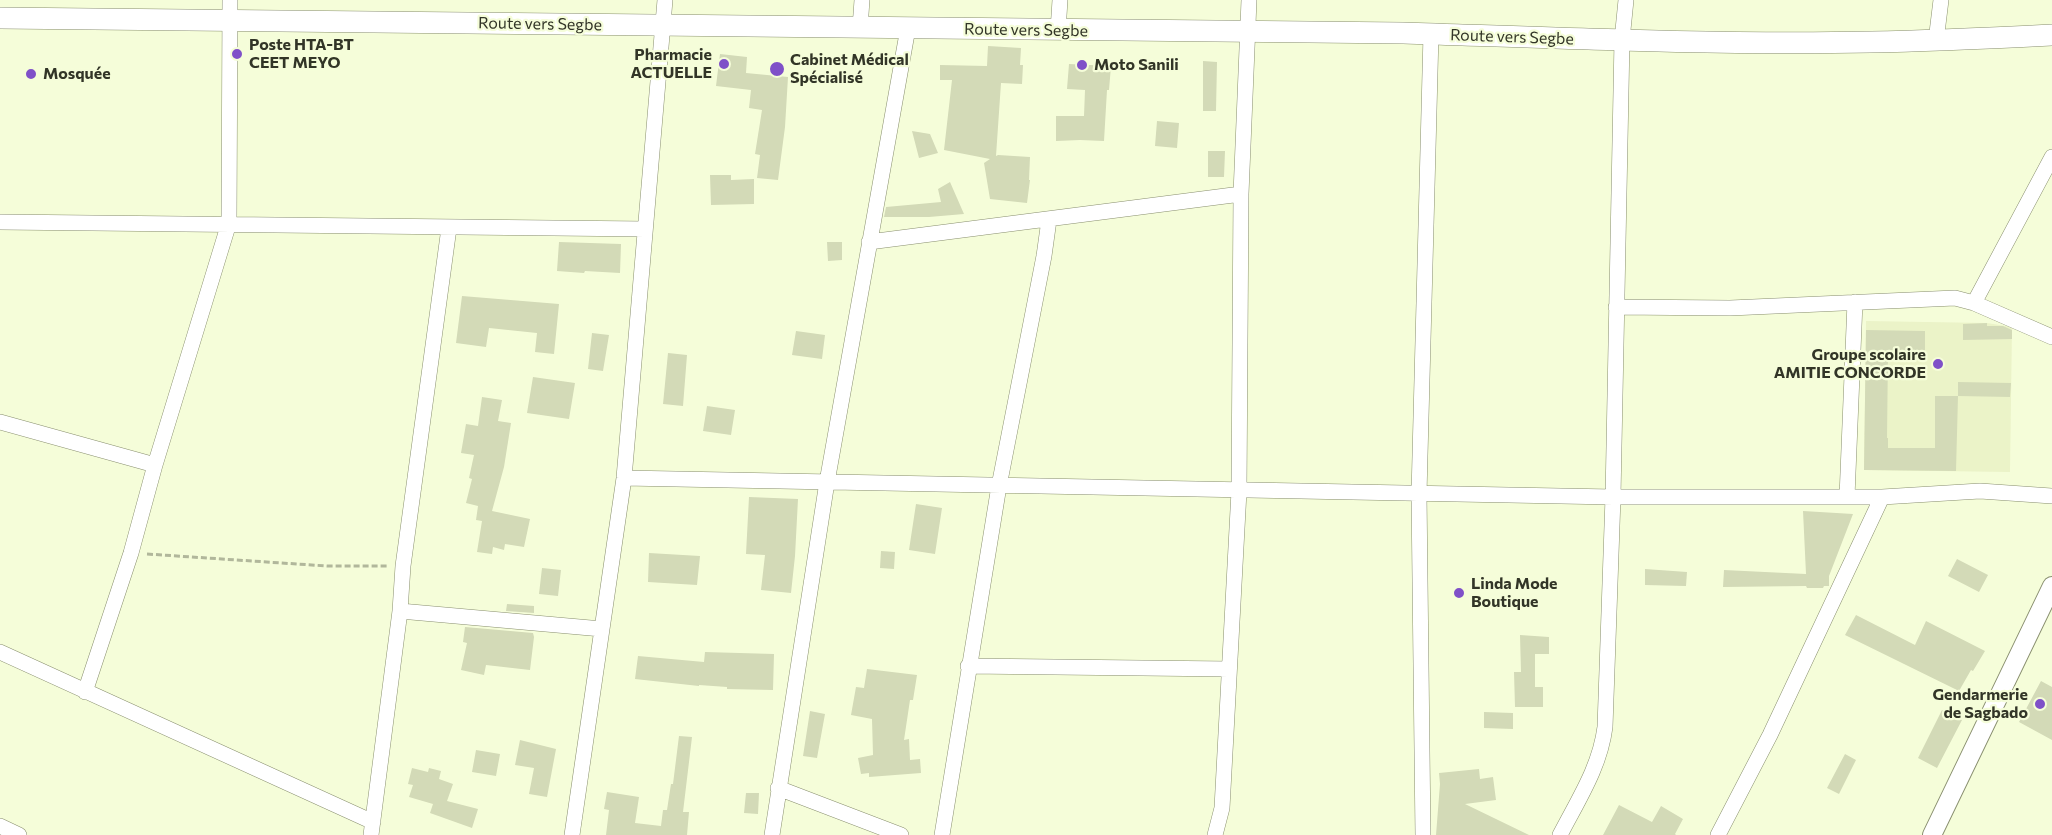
<!DOCTYPE html>
<html>
<head>
<meta charset="utf-8">
<style>
	body { margin:0 }
	canvas { display:block; background:#f5fdd9 }
</style>
</head>
<body>
<canvas width="2052" height="835"></canvas>
<script>
const c = document.querySelector('canvas').getContext('2d');
c.lineJoin = 'round';
function fill(path, color) {
  c.fillStyle = color;
  c.fill(path, 'evenodd');
}
function trace(path, color, width, dash) {
  c.strokeStyle = color;
  c.lineWidth = width;
  c.lineCap = dash ? 'butt' : 'round';
  c.setLineDash(dash || []);
  c.stroke(path);
}
function drawText(font, color, halo, rows, align = 'center') {
  c.font = font + ' Commissioner,sans-serif';
  c.lineWidth = 4.5;
  c.setLineDash([]);
  c.textBaseline = 'middle';
  c.strokeStyle = halo;
  c.fillStyle = color;
  for (const [text, x, y, turn = 0] of rows) {
    c.save();
    c.translate(x, y);
    c.rotate((+turn || 0) * Math.PI / 180);
    c.textAlign = isNaN(turn) ? turn : align;
    if (halo) c.strokeText(text, 0, 0);
    c.fillText(text, 0, 0);
    c.restore();
  }
}
fill(new Path2D(`
	M1866 321 1987 323 2012 327 2010 472 1864 470Z`), '#ebf3c8');
fill(new Path2D(`
	M988 46 1021 48 1020 65H1023L1022 84 1001 83 996 156 998 155 1030 157 1029 180H1030L1027 203 990 199 984 163 990 159 944 150 952 80H940V65L987 66Z
	M720 54 747 57 746 73 788 77 785 127 778 180 757 178 760 155 755 154 762 110 749 108 751 90 716 86Z
	M1203 61 1217 62 1216 111H1203Z
	M1069 64 1111 66 1109 90H1107L1104 141 1080 140 1056 141V116H1084L1085 90 1067 89Z
	M1157 121 1179 123 1177 148 1155 146Z
	M912 131 930 134 938 153 919 158Z
	M1208 151H1225L1224 177H1208Z
	M710 175H731V180L754 179V204L711 205Z
	M950 182 964 214 929 217H884L886 207 941 202 938 189Z
	M559 242 621 244 620 273 585 271 584 273 557 271Z
	M827 242H842V260L828 261Z
	M462 296 559 304 554 354 535 352 537 333 489 328 486 347 456 343Z
	M1987 323V326H2003L2012 330V339L1963 340V324Z
	M1866 330 1925 331V353H1888L1887 438H1888V448H1935V396H1958L1956 471 1864 470Z
	M796 331 825 335 822 359 792 355Z
	M592 333 609 335 603 371 588 369Z
	M668 353 687 355 683 406 663 404Z
	M533 377 575 383 569 419 527 413Z
	M1958 382 2011 383 2010 397 1958 396Z
	M482 397 502 400 498 421 511 423 504 467 492 511 530 519 524 547 505 544 504 550 493 547 492 554 477 552 482 521 476 520 478 506 466 503 472 479 469 478 474 455 461 453 466 424 478 426Z
	M707 406 735 410 731 435 703 431Z
	M749 497 798 499 795 556 791 593 761 590 765 555 746 554Z
	M916 504 942 508 935 554 909 550Z
	M1803 511 1853 514 1829 576V586H1824L1823 588H1807L1806 586 1723 587 1724 570 1806 574Z
	M881 551 895 552 894 569 880 568Z
	M649 553 700 556 697 585 648 582Z
	M1957 559 1988 575 1979 592 1948 576Z
	M542 568 561 570 558 596 539 594Z
	M1645 569 1687 572 1686 586 1645 585Z
	M507 604 534 606V613L506 611Z
	M1856 615 1915 645 1926 621 1985 651 1973 671 1971 670 1959 691 1845 635Z
	M465 627 533 633 534 637 530 670 486 665 484 675 461 670 467 643 463 642Z
	M1520 635 1549 637V654H1535V687H1543V707H1515L1514 672H1521Z
	M705 652 774 654 773 690 727 689V687L699 685V686L635 679 638 656 704 662Z
	M867 669 917 675 913 700H910L904 740 909 739 910 760 920 759 921 773 869 777V773L861 774 858 758 873 755 872 719 851 715 856 687 864 688Z
	M2041 681 2052 687V740L2019 722Z
	M1942 710 1962 720 1937 768 1918 758Z
	M810 711 825 714 817 758 803 756Z
	M1484 712 1513 713V729L1484 728Z
	M679 736 692 737 683 812H689L687 835H606L609 810 604 809 607 792 639 797 635 823 661 826 660 834 663 810H667L671 784H673Z
	M520 740 556 749 547 797 529 794 534 768 515 765Z
	M476 750 500 754 496 776 472 772Z
	M1845 754 1856 760 1839 794 1827 788Z
	M412 768 428 772 429 768 441 771 439 779 453 784 447 801 478 809 472 828 430 813 433 804 409 797 413 785 408 784Z
	M1479 769 1480 779 1493 777 1496 800 1465 804 1529 835H1436L1440 784 1439 773Z
	M746 793H759L758 814 744 813Z
	M1619 805 1652 822 1661 806 1683 819 1675 834 1676 835H1603Z`), '#d3dab7');
const minor = new Path2D(`
	M860 28 862 0
	M1058 31 1060 0
	M1936 41 1941 0
	M0 222 645 229
	M869 242 1241 194
	M1974 303 2052 157
	M1616 307 1730 308 1955 298 1974 303 2052 337
	M0 422 155 465
	M624 478 1613 497H1882L1980 491 2052 496
	M1847 497 1855 302
	M400 611 602 629
	M0 652 373 822
	M968 666 1229 669
	M85 692 131 553 155 465 229 223 230 0
	M778 788 901 835
	M0 826 19 835
	M371 835 400 611 403 566 449 228
	M572 835 624 478 665 0
	M772 835 827 482 908 28
	M942 835 999 486 1044 256 1049 220
	M1215 835 1222 808 1239 491 1241 194 1249 0
	M1423 835 1419 494 1431 34
	M1560 835C1578 800 1600 767 1605 727L1613 497 1622 40 1626 0
	M1718 835 1770 735 1882 497`);
const tertiary = new Path2D(`
	M1932 835 2052 586`);
const secondary = new Path2D(`
	M0 18 1403 33C1559 38 1715 45 1871 42 1931 41 1992 38 2052 35`);
trace(minor, '#898f6f', 16);
trace(tertiary, '#898f6f', 20);
trace(secondary, '#898f6f', 22);
trace(new Path2D(`
	M147 554 327 566H389`), '#b1b79b', 3, [6, 3]);
trace(minor, '#fff', 15);
trace(tertiary, '#fff', 18);
trace(secondary, '#fff', 21);
for (const [x, y, r, color] of [
	[237,54,6,"#7f50c8"],
	[724,64,6,"#7f50c8"],
	[1082,65,6,"#7f50c8"],
	[777,69,8,"#7f50c8"],
	[31,74,6,"#7f50c8"],
	[1938,364,6,"#7f50c8"],
	[1459,593,6,"#7f50c8"],
	[2040,704,6,"#7f50c8"]
]) {
  const dot = new Path2D();
  dot.arc(x, y, r, 0, 2 * Math.PI);
  c.fillStyle = color;
  c.fill(dot);
  trace(dot, '#f5fdd9', 2);
}
drawText('16px', '#323527', '#f5fdd9', [
	["Route vers Segbe",540,24,1],
	["Route vers Segbe",1026,30,1],
	["Route vers Segbe",1512,37,2]
]);
drawText('bold 16px', '#323527', '#f5fdd9', [
	["Poste HTA-BT",249,45],
	["CEET MEYO",249,63],
	["Pharmacie",712,55,"right"],
	["ACTUELLE",712,73,"right"],
	["Cabinet Médical",790,60],
	["Spécialisé",790,78],
	["Moto Sanili",1094,65],
	["Mosquée",43,74],
	["Groupe scolaire",1926,355,"right"],
	["AMITIE CONCORDE",1926,373,"right"],
	["Linda Mode",1471,584],
	["Boutique",1471,602],
	["Gendarmerie",2028,695,"right"],
	["de Sagbado",2028,713,"right"]
], 'left');
</script>
</body>
</html>
